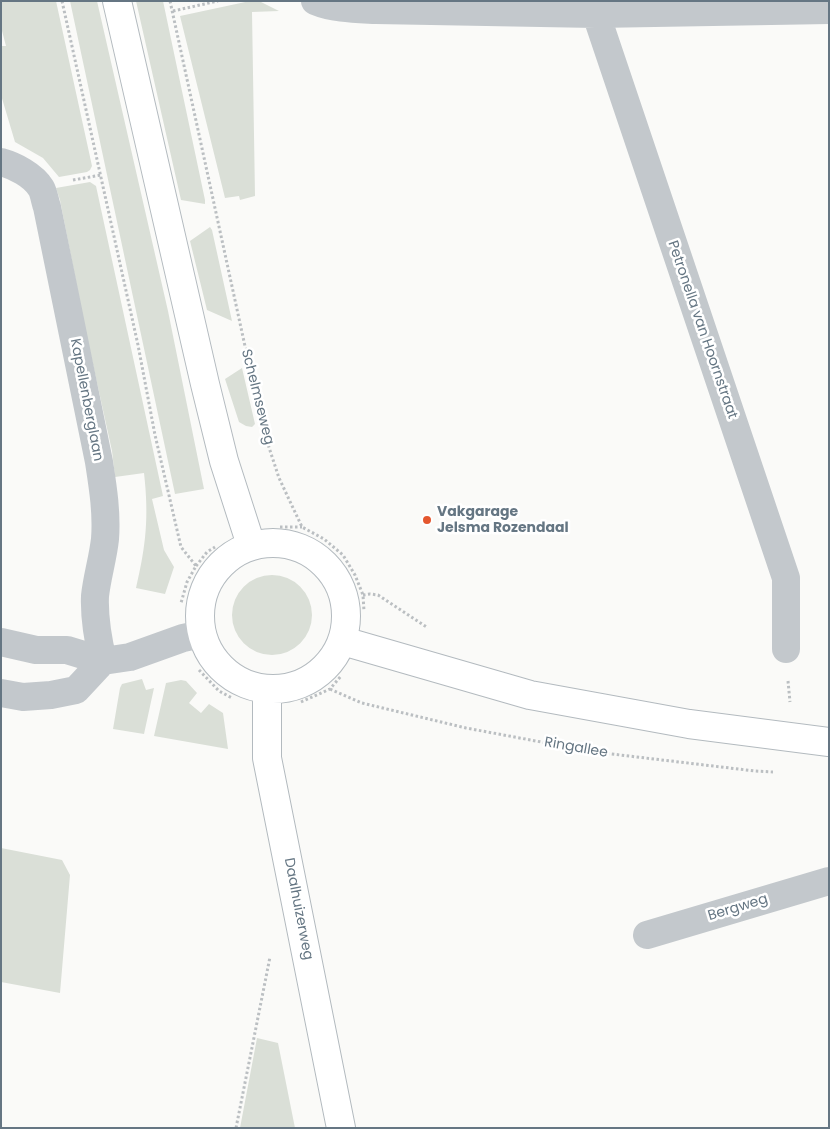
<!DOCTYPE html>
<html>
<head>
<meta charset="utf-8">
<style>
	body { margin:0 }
	#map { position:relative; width:830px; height:1129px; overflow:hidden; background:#fafaf8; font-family:Poppins,sans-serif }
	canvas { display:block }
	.frame { position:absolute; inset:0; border:2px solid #657683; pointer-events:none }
</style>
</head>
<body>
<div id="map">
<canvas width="830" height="1129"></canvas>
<div class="frame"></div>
</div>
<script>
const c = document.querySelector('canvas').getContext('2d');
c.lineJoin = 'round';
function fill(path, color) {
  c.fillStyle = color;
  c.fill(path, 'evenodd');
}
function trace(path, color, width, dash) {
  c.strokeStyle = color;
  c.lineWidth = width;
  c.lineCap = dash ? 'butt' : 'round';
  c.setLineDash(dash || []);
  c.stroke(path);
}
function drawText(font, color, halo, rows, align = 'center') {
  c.font = font + ' Poppins,sans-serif';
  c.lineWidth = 5;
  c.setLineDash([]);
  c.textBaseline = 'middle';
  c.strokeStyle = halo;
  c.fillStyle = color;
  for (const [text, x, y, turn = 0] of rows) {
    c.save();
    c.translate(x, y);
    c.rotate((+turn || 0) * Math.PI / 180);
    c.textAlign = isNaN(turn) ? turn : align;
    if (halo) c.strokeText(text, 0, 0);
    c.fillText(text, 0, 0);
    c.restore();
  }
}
fill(new Path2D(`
	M1 1H56L92 166 90 170 87 172 59 177 43 158 15 142 1 95V46H6L1 27Z
	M70 1H97L168 311 204 489 175 494Z
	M136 1H163L205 200V204L181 200Z
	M250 1H259L279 11 252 12 255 196 240 200 239 196 225 198 180 16Z
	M90 182 96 186 163 496 152 499 164 550 174 567 165 594 136 588C146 545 149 518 144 473L115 477 112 451 85 328 60 200 56 188Z
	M210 227 212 230 232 321 207 310 190 241Z
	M242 368 255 424 252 427 246 426 239 422 225 379Z
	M232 615a40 40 0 1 1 80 0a40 40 0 1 1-80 0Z
	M142 679 146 690 154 688 144 734 113 729 120 688 122 684Z
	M181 680 186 681 197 693 189 703 201 713 209 704 223 713 228 749 154 736 166 683Z
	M1 848 62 860 70 875 60 993 1 982Z
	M257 1038 278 1043 295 1128H240Z`), '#dadfd7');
const secondary = new Path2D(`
	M117 1 205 384 224 461 251 545
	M200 616a73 73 0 1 1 146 0a73 73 0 1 1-146 0Z
	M343 641 530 695 689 724 829 742
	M267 689V758L341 1128`);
trace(secondary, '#b3babf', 30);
trace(new Path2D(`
	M62 1 138 345 155 435 181 547 196 566 187 582 181 603
	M170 1 263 429 279 478 302 527 324 539 343 555 355 575 363 595 364 611
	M173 11 218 1
	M73 180 101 175
	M280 527H302
	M196 566 207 552 215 547
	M363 595 370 594 378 595 428 628
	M199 670 219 691 232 698
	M788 681 790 702
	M330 689 362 703 466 728 595 752 755 771 773 772
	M301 702 330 689 341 676
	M236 1128 270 957`), '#bbbfc2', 3, [2.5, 2.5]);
trace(new Path2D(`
	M315 1C334 9 356 9 376 10L596 14 829 10
	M596 1V14L786 578V649
	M1 162C15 166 33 175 41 188 44 193 45 202 47 207L99 462C103 488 107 513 105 539 103 558 97 577 95 596 94 619 98 640 103 661
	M1 642 36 650H67L103 661 130 657 183 638 202 634
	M1 693 23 697 51 695 76 690 103 661
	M647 935 829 881`), '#c3c8cc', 28);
trace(secondary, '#fff', 28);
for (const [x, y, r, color] of [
	[427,520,5,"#e4572e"]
]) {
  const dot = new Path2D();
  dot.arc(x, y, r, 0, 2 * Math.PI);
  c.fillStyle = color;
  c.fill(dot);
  trace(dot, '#fff', 2);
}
drawText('14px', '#657683', '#fff', [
	["Petronella van Hoornstraat",702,330,71],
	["Schelmseweg",257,397,76],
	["Kapellenberglaan",86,400,79],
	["Ringallee",576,748,10],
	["Bergweg",738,908,-17],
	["Daalhuizerweg",298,909,79]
]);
drawText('bold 14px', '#657683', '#fff', [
	["Vakgarage",437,512],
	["Jelsma Rozendaal",437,528]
], 'left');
</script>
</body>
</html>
